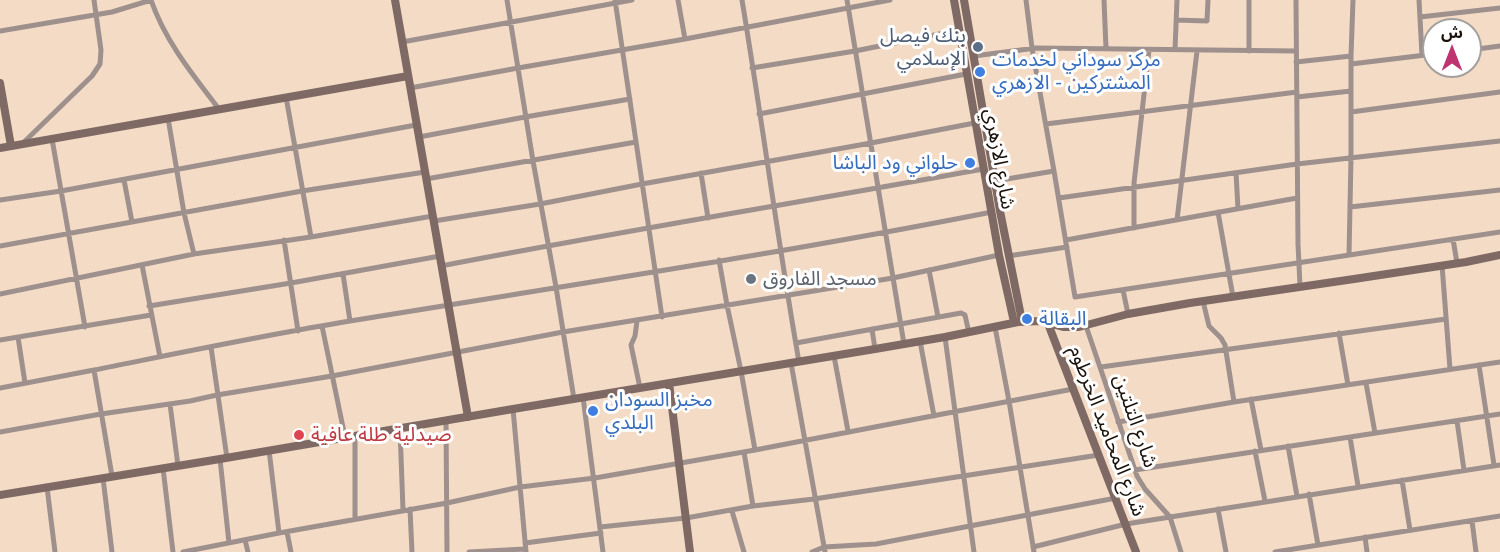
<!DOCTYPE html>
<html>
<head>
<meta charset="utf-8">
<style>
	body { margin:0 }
	#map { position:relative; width:1500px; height:552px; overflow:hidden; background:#f4dbc5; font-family:"PT Sans","Noto Sans Arabic",sans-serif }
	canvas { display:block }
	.north { position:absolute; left:1422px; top:18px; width:60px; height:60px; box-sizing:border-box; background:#fff; border:2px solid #a3a09d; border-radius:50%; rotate:0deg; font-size:16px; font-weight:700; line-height:24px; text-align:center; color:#191109 }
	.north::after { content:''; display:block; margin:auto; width:21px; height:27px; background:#bd3471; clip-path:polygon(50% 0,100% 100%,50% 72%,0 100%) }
</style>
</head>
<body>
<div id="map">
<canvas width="1500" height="552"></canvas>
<div class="north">ش</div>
</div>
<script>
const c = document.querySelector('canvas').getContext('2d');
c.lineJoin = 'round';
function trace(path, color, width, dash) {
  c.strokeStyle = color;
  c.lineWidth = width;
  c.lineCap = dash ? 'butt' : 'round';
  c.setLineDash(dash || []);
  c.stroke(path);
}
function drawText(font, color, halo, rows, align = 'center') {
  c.font = font + ' "PT Sans","Noto Sans Arabic",sans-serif';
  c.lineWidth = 6;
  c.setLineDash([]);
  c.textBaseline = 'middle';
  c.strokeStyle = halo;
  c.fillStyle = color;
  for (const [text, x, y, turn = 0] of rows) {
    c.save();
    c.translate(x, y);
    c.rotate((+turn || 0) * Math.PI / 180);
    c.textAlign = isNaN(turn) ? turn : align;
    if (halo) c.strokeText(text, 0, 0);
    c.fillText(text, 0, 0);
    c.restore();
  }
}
trace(new Path2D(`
	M151 0C165 41 193 75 219 109
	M507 0 533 161 556 287 574 399
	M615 0 662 317
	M678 0 685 39
	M742 0C762 120 778 242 799 362
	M847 0 904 344
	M1026 0 1032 48 1054 171 1075 297 1500 232
	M1104 0 1106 48
	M1296 0 1298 244 1300 286
	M1419 0 1422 55
	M1420 17 1500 8
	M1176 20 1207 21 1208 0
	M0 31 112 12 151 0
	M402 42 632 0
	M1175 50 1177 0
	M1470 50 1500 46
	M1249 51V0
	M974 56 1036 48 1296 51
	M1296 62 1351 56
	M1351 64 1434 54
	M752 68 855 51 959 30
	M410 88 518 68 685 39 890 0
	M286 97 311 237
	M1297 97 1351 91
	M1351 112 1500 92
	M759 114 966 74
	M168 118 184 213 194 254
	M1046 124 1297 92
	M419 137 525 117 630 99
	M52 139 85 327
	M23 143 92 76 100 64 101 50 94 0
	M701 173 708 218
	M1236 173 1238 209
	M426 179 636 142
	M124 180 132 222
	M995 181 1054 171
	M1059 198 1297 164 1500 141
	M0 200 61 191 416 125
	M1350 207 1500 190
	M1218 212 1233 297
	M1177 220 1197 51
	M434 221 540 204 642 184 871 143 985 121
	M1134 228V183L1149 50
	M1453 239 1457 263
	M284 240 298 331
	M1066 240 1297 198
	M0 246 302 191 425 172
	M1349 255 1351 158V56L1353 0
	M1008 256 1067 247
	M719 260 727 305 741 371 755 450
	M142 265 160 357
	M1442 265 1450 369
	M441 266C622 231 803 202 983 169
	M929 270 938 317
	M343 274 350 321
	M1123 290 1128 314
	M0 294 194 254 311 237 433 216
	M1203 301 1209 326 1221 338 1225 345 1234 402
	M149 306 291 283 440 256
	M637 321 635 336 631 345 640 388
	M322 326 345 437
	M1086 326 1137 476 1145 489 1170 517 1181 552
	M995 327 1009 401 1034 552
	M872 329 875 349
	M1339 333 1348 385
	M18 337 25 383
	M945 337 974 552
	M0 340 151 315
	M920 341 934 416
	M796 343 961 313 965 315 969 333
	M211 347 227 458
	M834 356 848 431
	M791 363 825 552
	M1479 365 1494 465
	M1101 367 1446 319
	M1366 383 1375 433
	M0 388 94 370
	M583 397 603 552
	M1251 399 1261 450
	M170 404 178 466
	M513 409 526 552
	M446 421 447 552
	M1457 421 1464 470
	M1118 422 1234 402 1500 362
	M400 429 403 510
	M0 432 101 414 190 401 217 395 332 376 563 332 893 278 999 255
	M1350 437 1358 486
	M1288 446 1297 496
	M269 450 279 533
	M1255 451 1265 501
	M744 452 753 506
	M220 459 229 543
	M163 468 173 552
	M1135 470 1500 414
	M112 476 94 370C179 353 265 335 350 321 564 286 779 254 992 212
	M103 478 112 552
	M1402 480 1410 530
	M47 487 55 552
	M1309 494 1318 545
	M410 509 412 552
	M1218 509 1226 552
	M732 511 744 552
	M355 519V436
	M1472 521 1476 552
	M600 527 686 518 753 506 814 499 1099 455
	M287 532 291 552
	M1365 537 1367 552
	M245 540 248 552
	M525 543 601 533
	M1033 547 1126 524 1500 465
	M183 552 279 533 447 503 520 487 595 478 755 450 1073 389
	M469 552 525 549
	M812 552 824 547 876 544 1116 498
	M1275 552 1500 516`), '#9e908c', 5);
trace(new Path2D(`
	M395 0 468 417
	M954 0 999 255 1014 322
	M964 0 1000 211 1022 321
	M0 83 11 146
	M0 148 408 76
	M1047 321 1136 552
	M669 383 690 552
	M0 495 220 459 513 409 875 349 945 337 1018 322 1041 321 1063 327H1079L1128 314 1190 303 1354 279 1466 262 1500 255`), '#7e6964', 8);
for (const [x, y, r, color] of [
	[978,47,6,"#5c6f8a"],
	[980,72,6,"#3f7fe0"],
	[970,163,6,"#3f7fe0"],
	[751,279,6,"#6b7280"],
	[1027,319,6,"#3f7fe0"],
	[593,411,6,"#3f7fe0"],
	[299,435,6,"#e0444e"]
]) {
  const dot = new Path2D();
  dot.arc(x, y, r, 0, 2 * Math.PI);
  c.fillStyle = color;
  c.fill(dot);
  trace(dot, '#fff', 2);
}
drawText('20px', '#4e5e75', '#fff', [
	["بنك فيصل",966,36],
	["الإسلامي",966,59]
], 'right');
drawText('20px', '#366cbe', '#fff', [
	["مركز سوداني لخدمات",992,60],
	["المشتركين - الازهري",992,83],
	["حلواني ود الباشا",958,163,"right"],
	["البقالة",1039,319],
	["مخبز السودان",605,400],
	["البلدي",605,423]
], 'left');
drawText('20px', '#191109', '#fff', [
	["شارع الازهري",999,159,80],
	["شارع التلتين",1135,421,71],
	["شارع المحاميد الخرطوم",1107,431,69]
]);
drawText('20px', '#5b616d', '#fff', [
	["مسجد الفاروق",763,279]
], 'left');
drawText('20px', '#be3a42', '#fff', [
	["صيدلية طلة عافية",311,435]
], 'left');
</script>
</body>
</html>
